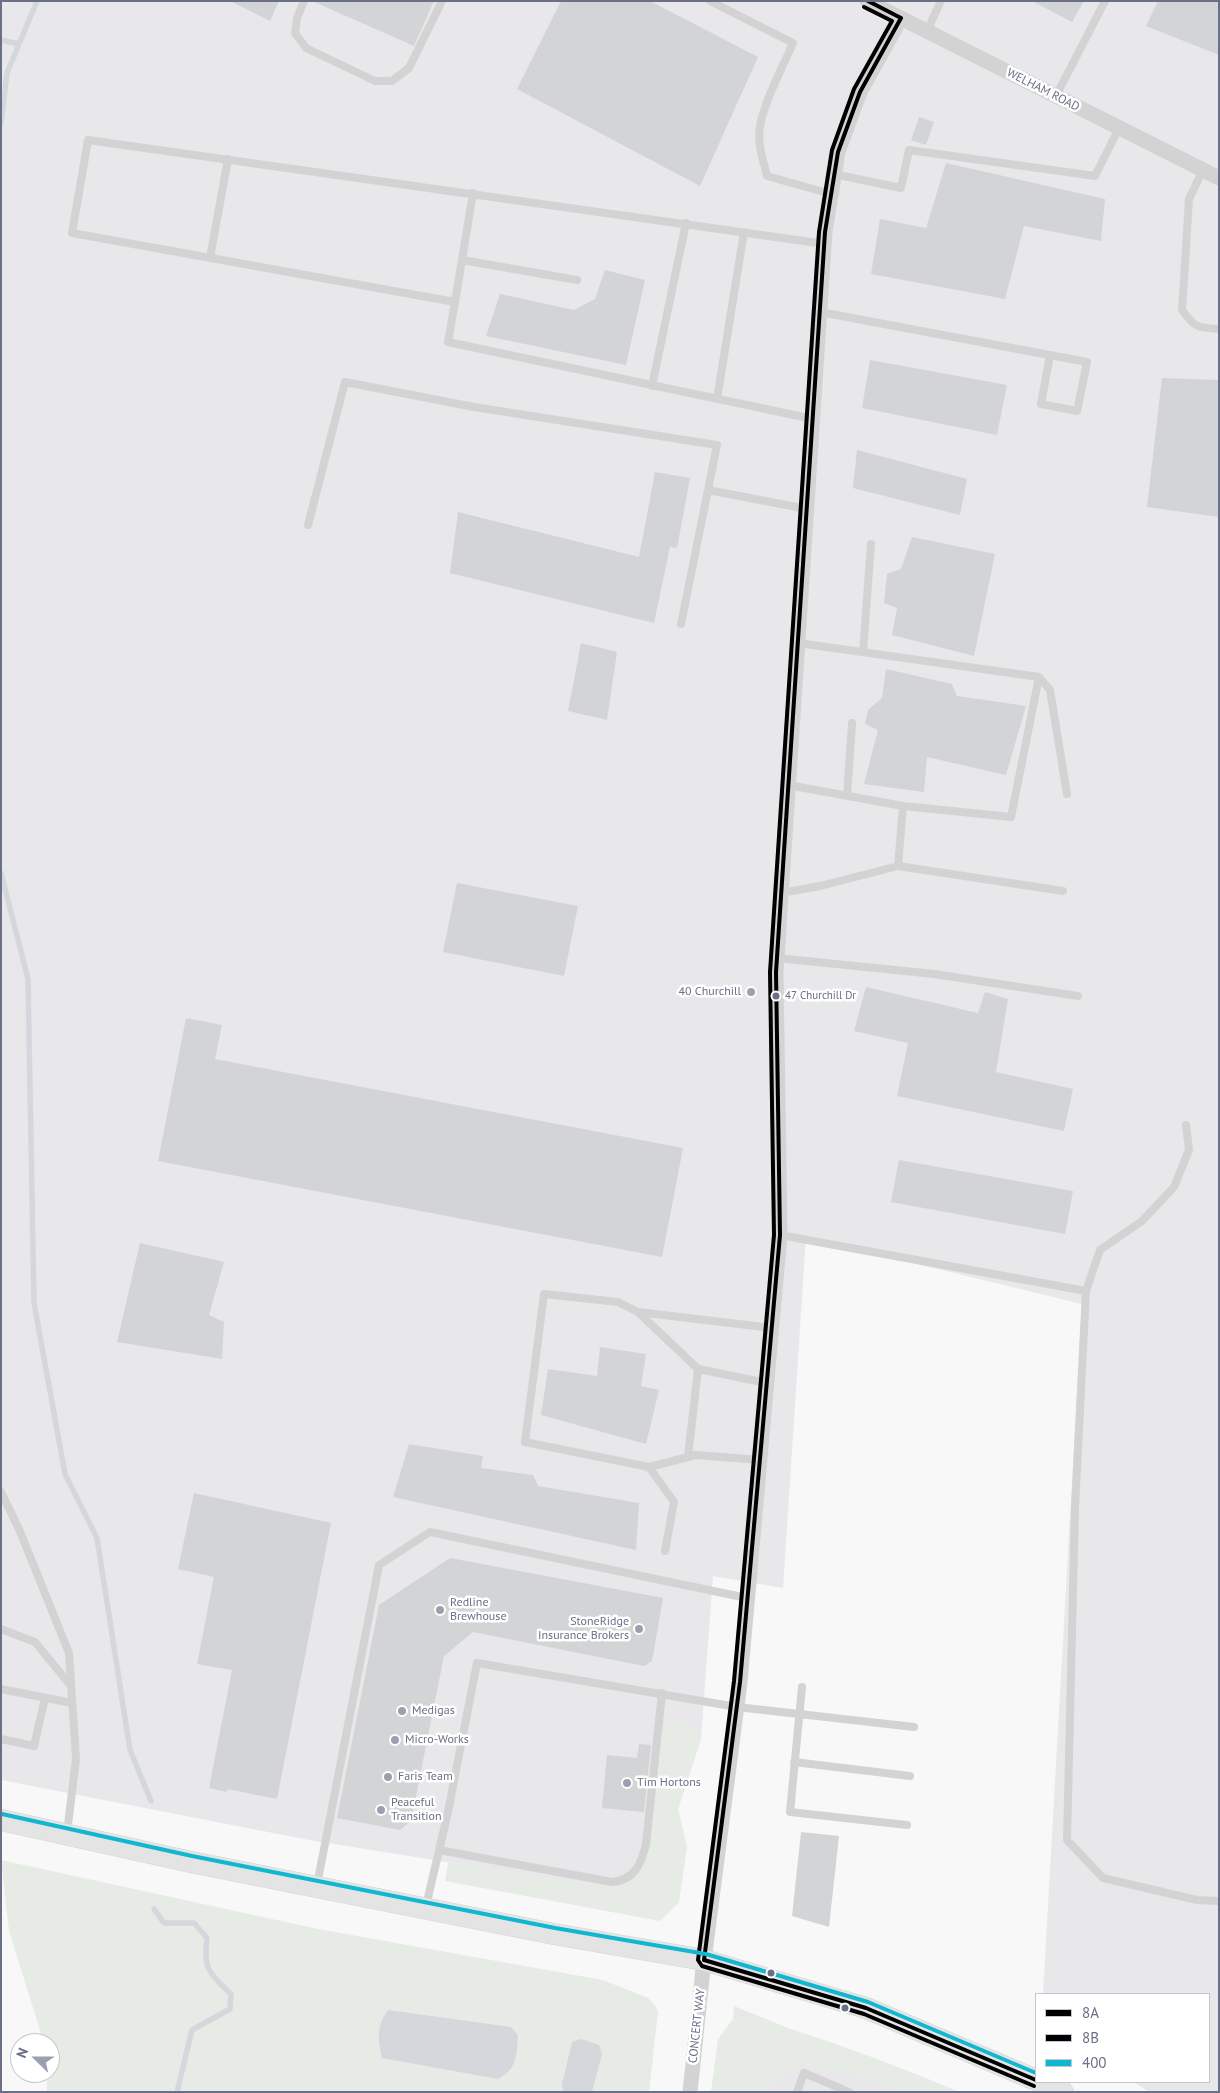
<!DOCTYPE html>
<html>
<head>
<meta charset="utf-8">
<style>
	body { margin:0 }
	#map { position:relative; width:1220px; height:2093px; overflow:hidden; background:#f8f8f8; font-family:"PT Sans",sans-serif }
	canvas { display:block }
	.frame { position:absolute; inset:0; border:2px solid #697087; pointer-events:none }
	.legend { position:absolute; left:1035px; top:1993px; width:175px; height:90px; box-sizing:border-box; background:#fff; border:1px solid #c3c6cf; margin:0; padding:6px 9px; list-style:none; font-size:15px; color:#697087 }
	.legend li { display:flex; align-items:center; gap:10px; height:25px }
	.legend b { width:25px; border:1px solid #c3c6cf }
	.north { position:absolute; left:10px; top:2033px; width:50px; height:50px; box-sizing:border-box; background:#fff; border:1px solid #c3c6cf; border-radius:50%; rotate:292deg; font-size:14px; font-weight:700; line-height:20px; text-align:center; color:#697087 }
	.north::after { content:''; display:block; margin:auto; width:18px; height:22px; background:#9ba0af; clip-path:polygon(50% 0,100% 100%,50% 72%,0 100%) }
</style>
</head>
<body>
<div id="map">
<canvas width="1220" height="2093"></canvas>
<div class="frame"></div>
<ul class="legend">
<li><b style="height:6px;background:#000"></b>8A</li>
<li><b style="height:6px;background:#000"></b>8B</li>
<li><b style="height:6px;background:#10b7cf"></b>400</li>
</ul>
<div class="north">N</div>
</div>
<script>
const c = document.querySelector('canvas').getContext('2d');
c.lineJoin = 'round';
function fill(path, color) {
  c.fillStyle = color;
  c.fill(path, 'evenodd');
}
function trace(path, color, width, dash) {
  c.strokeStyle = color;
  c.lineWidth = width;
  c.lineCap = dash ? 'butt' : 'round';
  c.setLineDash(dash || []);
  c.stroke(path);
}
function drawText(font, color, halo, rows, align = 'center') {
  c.font = font + ' "PT Sans",sans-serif';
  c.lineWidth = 5;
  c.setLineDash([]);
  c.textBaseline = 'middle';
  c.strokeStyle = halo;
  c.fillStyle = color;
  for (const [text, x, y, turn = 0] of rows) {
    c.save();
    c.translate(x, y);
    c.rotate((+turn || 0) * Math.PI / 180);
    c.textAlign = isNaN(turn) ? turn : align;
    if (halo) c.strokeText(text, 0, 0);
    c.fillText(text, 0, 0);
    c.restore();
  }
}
fill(new Path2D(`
	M1 1H1219V2092H1149L1133 2082H1209V1994H1043L1082 1304 806 1237 783 1588 713 1576 701 1739 678 1809 687 1847 672 1898 309 1840 1 1780Z
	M734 2006 891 2070 934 2092H727Z`), '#e8e8ea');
fill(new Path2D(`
	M669 1721 688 1723 701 1739 678 1809 687 1847 679 1902 660 1921 445 1881 448 1862 575 1882 627 1885 646 1861 655 1807 658 1735Z
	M1 1860 318 1929 603 1980 648 1998 655 2005 658 2012 649 2092H47V2073H50V2043H44L9 1931Z
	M755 2018C825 2039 892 2063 959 2092H901L852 2072 792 2067 766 2092H711L718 2039 733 2019Z`), '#e7ebe6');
fill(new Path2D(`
	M388 2010 511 2027 518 2035C516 2056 518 2068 498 2079L382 2058C378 2038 376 2027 388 2010Z
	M581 2039 599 2045 602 2054 592 2092H563L562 2084 572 2042Z`), '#d4d7dc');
trace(new Path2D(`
	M1 40 19 44
	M1 124 7 73 37 1
	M1 873 28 979 34 1303 65 1474 97 1538 130 1750 151 1801
	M154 1909 164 1923H194L207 1938C203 1969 209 1973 231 1994L230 2009 192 2030 177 2092`), '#d4d7dc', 5.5);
fill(new Path2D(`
	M230 1H279L270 21Z
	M312 1H434L414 46Z
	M561 1H650L758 57 700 186 517 89Z
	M1032 1H1084L1072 22Z
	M1158 1H1219V55L1146 26Z
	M919 117 934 122 926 145 911 140Z
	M946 163 1105 199 1101 241 1024 226 1005 299 871 274 880 219 926 228Z
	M605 270 645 280 626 365 486 336 500 294 574 310 595 299Z
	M870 360 1007 385 997 435 862 408Z
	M1162 378 1219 380V517L1147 507Z
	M857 450 967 479 960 515 853 488Z
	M655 472 690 478 677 548 670 547 654 623 450 573 458 512 639 557Z
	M912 537 995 554 974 656 892 635 897 608 884 603 887 574 901 569Z
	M581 643 617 652 607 720 568 711Z
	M886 669 952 684 957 696 1026 706 1006 775 927 757 924 792 864 784 878 730 865 724 868 710 882 698Z
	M457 883 578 906 564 976 443 952Z
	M866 987 978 1013 985 992 1008 999 996 1072 1073 1089 1064 1131 897 1096 908 1043 854 1031Z
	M186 1018 222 1025 215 1059 683 1148 662 1257 158 1161Z
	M899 1160 1073 1191 1065 1234 891 1202Z
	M140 1243 224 1262 209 1315 224 1322 222 1359 117 1342Z
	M600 1347 646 1354 641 1386 659 1390 646 1444 541 1415 548 1369 597 1376Z
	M409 1444 483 1456 481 1468 533 1475 538 1486 639 1503 636 1550 393 1497Z
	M194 1493 331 1523 277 1799 227 1789V1792L209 1788 232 1670 197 1664 214 1577 178 1569Z
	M450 1558 663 1598 652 1661 644 1666 473 1632 444 1656 411 1821 400 1830 337 1818 379 1605Z
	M639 1744 651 1745 644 1812 602 1808 607 1755 637 1758Z
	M801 1832 839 1836 829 1927 792 1916Z`), '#d3d4d5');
const secondary = new Path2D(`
	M1 1820 191 1862 554 1934 704 1960 866 2008 1036 2080
	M1041 2082 1063 2092`);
trace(secondary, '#d5d5d7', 22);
trace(new Path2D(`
	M304 1 297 18 295 33 306 48 375 81H392L409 68 442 1
	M710 1 793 43C782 69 766 97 760 126 757 143 763 160 767 176L831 194
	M927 31 941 1
	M1056 96 1105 1
	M1203 170 1189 199 1182 310C1194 327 1198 328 1219 329
	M834 174 901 188 909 150 1095 176 1119 128
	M210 258 228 159
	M462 260 577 280
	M455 302 473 193
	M820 312 1087 362 1077 411 1041 404 1050 355
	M652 386 686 223
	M717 399 744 232
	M813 419 448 342 455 302 72 233 88 140 825 244
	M308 525 345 382 474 407 717 445 708 490
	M681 624 708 490 807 509
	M863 652 871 544
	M1039 677 1050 690 1067 794
	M788 785 903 806 1011 817 1039 677 798 643
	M847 796 852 723
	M898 866 1063 891
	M781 893 820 886 898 866 903 806
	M777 958 934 974 1078 996
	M1186 1125 1189 1150 1174 1187 1142 1221 1100 1250 1086 1291 1075 1508 1067 1840 1103 1878 1197 1900 1219 1901
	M780 1235 1086 1291
	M638 1312 772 1328
	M688 1457 698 1369
	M760 1460 696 1455 649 1467 525 1442 544 1294 618 1302 638 1312 698 1369 767 1383
	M649 1467 674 1502 665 1551
	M1 1492 19 1529 69 1653 76 1759 67 1833
	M1 1629 35 1642 71 1686
	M802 1687 790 1812 907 1825
	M1 1689 72 1703
	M1 1739 34 1746 45 1698
	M794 1762 910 1776
	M439 1850 612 1882C635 1880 641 1864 646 1844L662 1693
	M317 1885 379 1565 430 1532 747 1598
	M426 1906 448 1812 477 1663 737 1707 914 1727
	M797 2092 804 2073 849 2092`), '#d3d3d4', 8);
trace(new Path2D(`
	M867 1 1219 178
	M690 2092 704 1960 740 1682 780 1235 776 972 825 232 838 152 860 92 901 18`), '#d3d3d4', 15);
trace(secondary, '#e4e4e5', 21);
trace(new Path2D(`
	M868 1 901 18 860 92 838 152 825 232 776 972 780 1235 740 1682 704 1960 866 2008 1036 2080`), '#000', 4);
trace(new Path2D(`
	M864 7 892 21 854 89 832 150 819 232 770 972 774 1235 734 1681 698 1960 702 1966 864 2014 1034 2086`), '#000', 4);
trace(new Path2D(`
	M2 1814 192 1856 555 1928 706 1954 868 2002 1036 2073`), '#10b7cf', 4);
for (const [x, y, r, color] of [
	[751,992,5,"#9ba0af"],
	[776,996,4.5,"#697087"],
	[440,1610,5,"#9ba0af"],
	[639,1629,5,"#9ba0af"],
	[402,1711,5,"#9ba0af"],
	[395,1740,5,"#9ba0af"],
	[388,1777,5,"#9ba0af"],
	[627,1783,5,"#9ba0af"],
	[381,1810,5,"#9ba0af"],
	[771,1973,4.5,"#697087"],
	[845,2008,4.5,"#697087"]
]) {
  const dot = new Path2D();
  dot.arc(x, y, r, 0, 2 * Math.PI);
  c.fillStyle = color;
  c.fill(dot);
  trace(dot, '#fff', 2);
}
drawText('11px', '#697087', '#fff', [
	["47 Churchill Dr",785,996]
], 'left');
drawText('12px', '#697087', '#fff', [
	["WELHAM ROAD",1043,90,27],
	["CONCERT WAY",697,2026,-84]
]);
drawText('12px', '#697087', '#fff', [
	["40 Churchill",741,992,"right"],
	["Redline",450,1603],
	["Brewhouse",450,1617],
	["StoneRidge",629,1622,"right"],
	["Insurance Brokers",629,1636,"right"],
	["Medigas",412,1711],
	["Micro-Works",405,1740],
	["Faris Team",398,1777],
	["Tim Hortons",637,1783],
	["Peaceful",391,1803],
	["Transition",391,1817]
], 'left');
</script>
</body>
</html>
